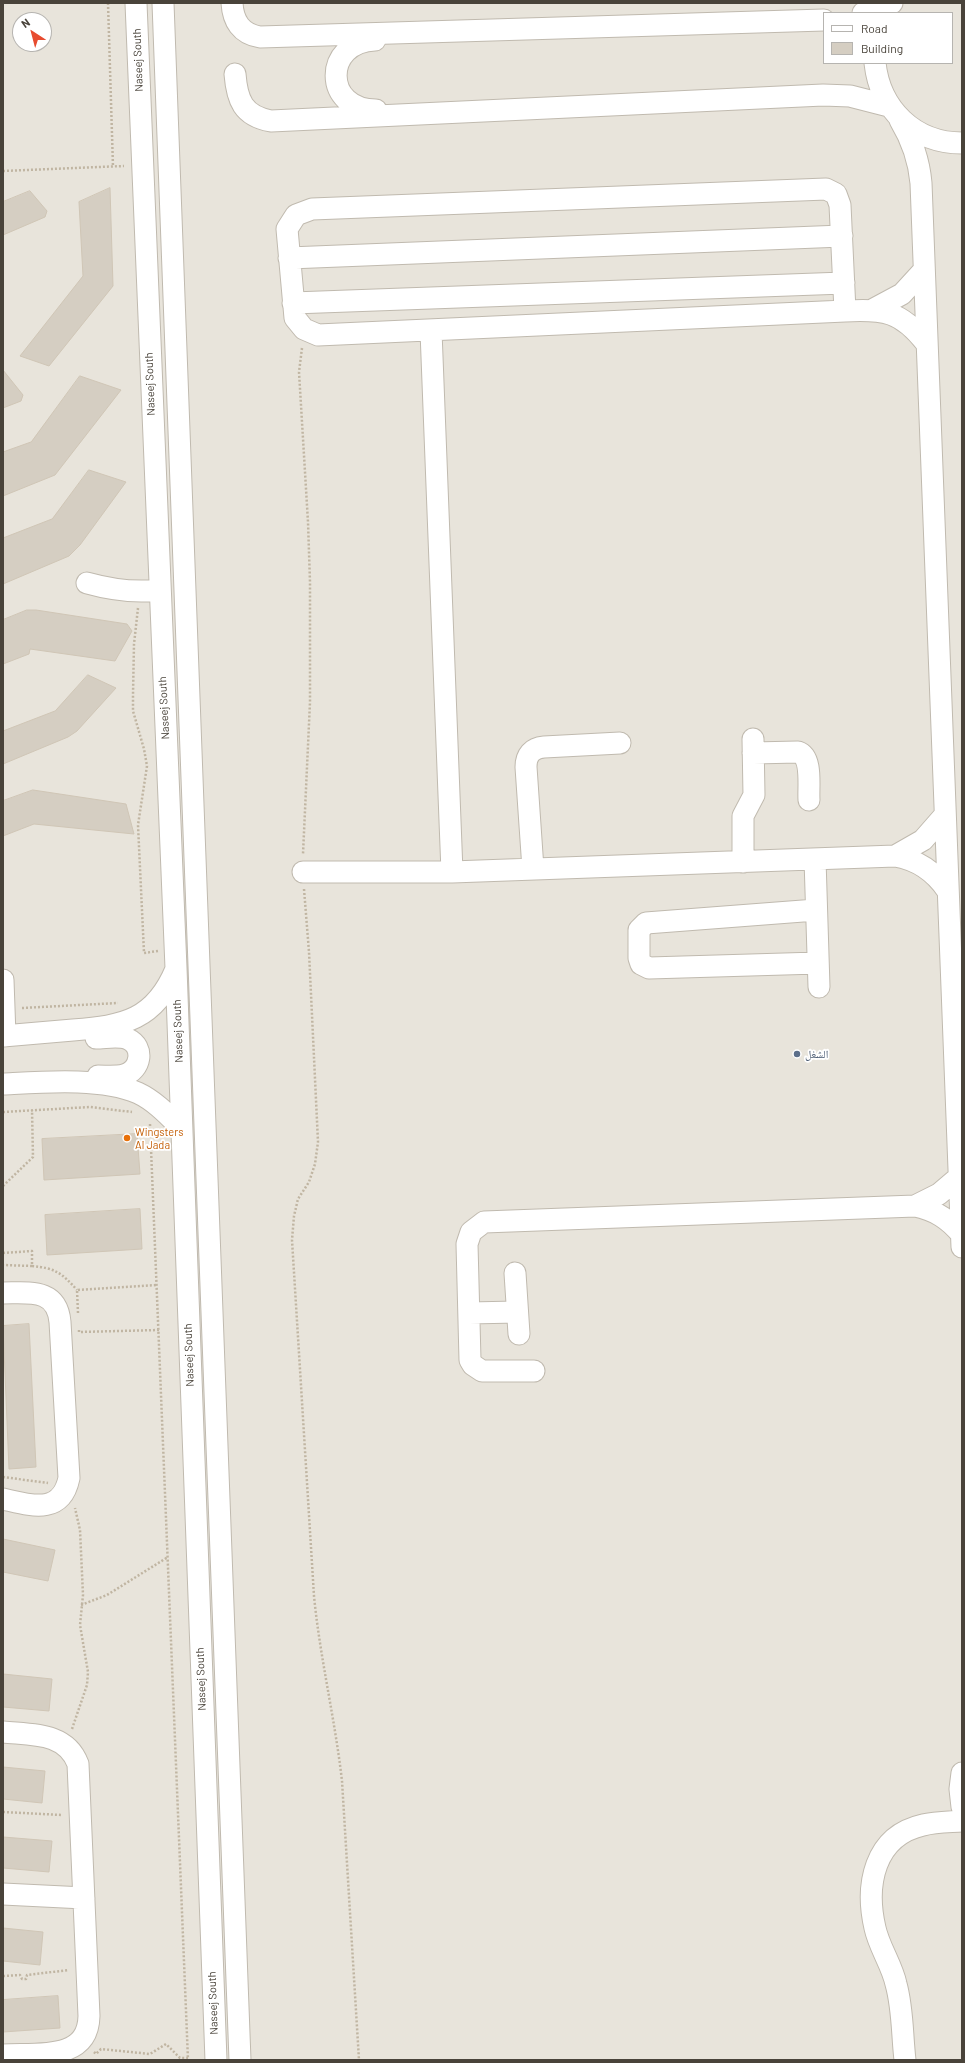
<!DOCTYPE html>
<html>
<head>
<meta charset="utf-8">
<style>
	body { margin:0 }
	#map { position:relative; width:965px; height:2063px; overflow:hidden; background:#f5f2ec; font-family:Barlow,sans-serif }
	canvas { display:block }
	.frame { position:absolute; inset:0; border:4px solid #49433a; pointer-events:none }
	.legend { position:absolute; left:823px; top:12px; width:130px; height:52px; box-sizing:border-box; background:#fff; border:1px solid #b6b4b0; margin:0; padding:5px 7px; list-style:none; font-size:12px; color:#49433a }
	.legend li { display:flex; align-items:center; gap:8px; height:20px }
	.legend b { width:20px; border:1px solid #b6b4b0 }
	.north { position:absolute; left:12px; top:12px; width:40px; height:40px; box-sizing:border-box; background:#fff; border:1px solid #b6b4b0; border-radius:50%; rotate:324deg; font-size:11px; font-weight:700; line-height:16px; text-align:center; color:#49433a }
	.north::after { content:''; display:block; margin:auto; width:14px; height:18px; background:#e74c30; clip-path:polygon(50% 0,100% 100%,50% 72%,0 100%) }
</style>
</head>
<body>
<div id="map">
<canvas width="965" height="2063"></canvas>
<div class="frame"></div>
<ul class="legend">
<li><b style="height:5px;background:#fff"></b>Road</li>
<li><b style="height:11px;background:#d5cec2"></b>Building</li>
</ul>
<div class="north">N</div>
</div>
<script>
const c = document.querySelector('canvas').getContext('2d');
c.lineJoin = 'round';
function fill(path, color) {
  c.fillStyle = color;
  c.fill(path, 'evenodd');
}
function trace(path, color, width, dash) {
  c.strokeStyle = color;
  c.lineWidth = width;
  c.lineCap = dash ? 'butt' : 'round';
  c.setLineDash(dash || []);
  c.stroke(path);
}
function drawText(font, color, halo, rows, align = 'center') {
  c.font = font + ' Barlow,"Noto Naskh Arabic",sans-serif';
  c.lineWidth = 3.5;
  c.setLineDash([]);
  c.textBaseline = 'middle';
  c.strokeStyle = halo;
  c.fillStyle = color;
  for (const [text, x, y, turn = 0] of rows) {
    c.save();
    c.translate(x, y);
    c.rotate((+turn || 0) * Math.PI / 180);
    c.textAlign = isNaN(turn) ? turn : align;
    if (halo) c.strokeText(text, 0, 0);
    c.fillText(text, 0, 0);
    c.restore();
  }
}
fill(new Path2D(`
	M3 3H962V2060H3ZM824 13H952V63H824ZM20 20H44V44H20Z`), '#e8e4db');
const building = new Path2D(`
	M110 188 113 286 49 366 20 356 83 276 79 202Z
	M30 191 47 211 45 217 3 235V202Z
	M3 370 23 395 21 401 3 408Z
	M80 376 121 390 55 475 3 496V452L31 442Z
	M89 470 126 482 80 545 69 556 3 584V538L52 519Z
	M27 610H36L127 624 132 631 115 661 30 649 29 654 3 664V620Z
	M88 675 116 688 77 731 68 737 3 764V731L55 711Z
	M33 790 126 804 134 834 34 824 3 836V801Z
	M137 1134 140 1174 44 1180 42 1139Z
	M140 1209 142 1249 47 1255 45 1215Z
	M29 1324 36 1467 9 1469 3 1326Z
	M3 1539 55 1550 48 1581 3 1572Z
	M3 1674 52 1679 49 1711 3 1707Z
	M3 1767 45 1771 42 1803 3 1799Z
	M3 1837 52 1841 49 1872 3 1868Z
	M3 1928 43 1932 40 1965 3 1961Z
	M58 1996 60 2028 3 2032V2000Z`);
fill(building, '#d5cec2');
trace(building, '#d0c6b6', 1);
const minor = new Path2D(`
	M136 3 176 968 216 2060
	M163 3 240 2060
	M232 3C233 21 241 34 260 37L824 20
	M863 13 892 3
	M375 40C323 42 323 110 376 110
	M875 63C880 109 914 143 962 143
	M235 74C237 100 243 116 271 121L823 95 850 96 889 106
	M900 120C912 140 919 160 921 183L962 1247
	M289 258 842 236
	M293 303 844 283
	M874 309 902 294 924 270
	M845 311 840 205 836 194 826 189 312 209 296 215 287 229 295 318 304 329 318 335 845 311C884 309 901 311 926 343
	M431 331 452 872
	M87 583C112 590 134 593 159 590
	M753 753 798 752C813 757 808 787 809 800
	M895 856 923 840 944 816
	M815 859 819 987
	M743 862V816L754 795 753 739
	M533 869 526 767C526 755 532 748 544 747L620 743
	M303 872H452L895 856C918 860 934 871 947 890
	M816 910 646 923 639 930V958L641 964 649 968 818 963
	M3 980 5 1036
	M3 1036C26 1034 50 1032 73 1030 124 1026 155 1020 176 969
	M96 1038C106 1038 119 1035 128 1039 145 1047 141 1070 124 1075 116 1077 107 1076 98 1076
	M3 1084C42 1082 102 1077 138 1093 155 1101 168 1115 181 1128
	M915 1206 939 1194 959 1177
	M515 1273 519 1334
	M3 1293C29 1293 57 1288 60 1322L69 1478C61 1516 30 1505 3 1499
	M469 1313 517 1312
	M534 1371H482L473 1365 470 1360 467 1244 471 1232 484 1222 915 1206C935 1210 949 1219 962 1235
	M3 1732C32 1735 66 1732 78 1764L89 2016C88 2062 36 2053 3 2055
	M962 1773 960 1789 962 1807
	M3 1894 84 1898
	M905 2060C902 2035 903 2009 896 1984 892 1965 879 1947 875 1928 865 1885 874 1836 923 1825 935 1822 949 1822 962 1821`);
trace(minor, '#c0baaf', 23);
trace(new Path2D(`
	M108 3 113 167
	M3 171 124 166
	M302 348 299 372 308 522 310 582V702L303 854
	M138 608 134 644 133 695V711L144 749 147 766 138 825 144 953 158 951
	M304 889 309 952 318 1142 315 1164 309 1182 298 1199 294 1216 292 1240 314 1596C320 1658 335 1719 342 1781L359 2060
	M22 1008 118 1003
	M3 1112 90 1107 132 1112
	M150 1124 188 2060
	M3 1186 33 1157 32 1110
	M3 1253 32 1251V1266L3 1265
	M32 1266C55 1268 62 1273 77 1290
	M78 1313 77 1290 157 1285
	M79 1330V1332L159 1330
	M3 1477 48 1483
	M81 1605 107 1595 168 1557
	M72 1729 87 1685 88 1672 80 1625 83 1595 80 1530 75 1508
	M3 1812 62 1815
	M3 1976 20 1975 22 1979H26L27 1975 69 1970
	M94 2052 96 2054 101 2049 150 2054 166 2044 180 2058H188`), '#c0b5a2', 2.5, [2, 2]);
trace(minor, '#fff', 21);
for (const [x, y, r, color] of [
	[797,1054,4,"#5c6f8a"],
	[127,1138,4,"#e8710a"]
]) {
  const dot = new Path2D();
  dot.arc(x, y, r, 0, 2 * Math.PI);
  c.fillStyle = color;
  c.fill(dot);
  trace(dot, '#fff', 1.5);
}
drawText('11px', '#49433a', '#fff', [
	["Naseej South",138,60,-92],
	["Naseej South",150,384,-92],
	["Naseej South",164,708,-93],
	["Naseej South",178,1031,-92],
	["Naseej South",189,1355,-92],
	["Naseej South",201,1679,-92],
	["Naseej South",213,2003,-92]
]);
drawText('11px', '#4e5e75', '#fff', [
	["الشغل",805,1054]
], 'left');
drawText('11px', '#c56008', '#fff', [
	["Wingsters",135,1132],
	["Al Jada",135,1145]
], 'left');
</script>
</body>
</html>
